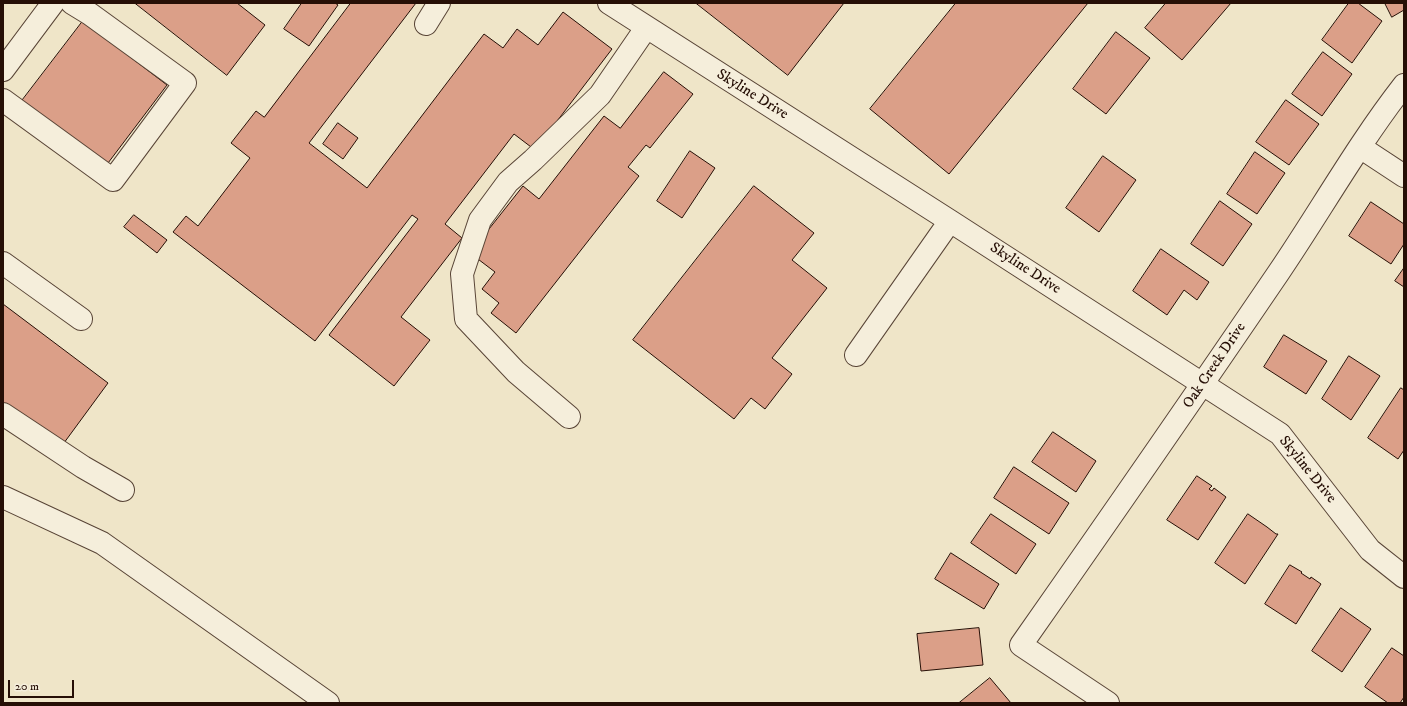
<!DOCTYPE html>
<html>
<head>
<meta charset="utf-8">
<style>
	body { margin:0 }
	#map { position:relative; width:1407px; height:706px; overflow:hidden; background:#efe5c8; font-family:"IM FELL DW Pica",serif }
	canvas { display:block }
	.frame { position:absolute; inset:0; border:4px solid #260f06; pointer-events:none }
	.scale { position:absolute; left:8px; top:680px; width:66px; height:18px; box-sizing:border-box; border:2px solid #260f06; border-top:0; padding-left:5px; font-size:12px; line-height:14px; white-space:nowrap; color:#260f06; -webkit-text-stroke:3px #f5eedb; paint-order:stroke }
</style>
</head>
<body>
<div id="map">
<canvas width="1407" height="706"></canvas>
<div class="frame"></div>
<div class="scale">20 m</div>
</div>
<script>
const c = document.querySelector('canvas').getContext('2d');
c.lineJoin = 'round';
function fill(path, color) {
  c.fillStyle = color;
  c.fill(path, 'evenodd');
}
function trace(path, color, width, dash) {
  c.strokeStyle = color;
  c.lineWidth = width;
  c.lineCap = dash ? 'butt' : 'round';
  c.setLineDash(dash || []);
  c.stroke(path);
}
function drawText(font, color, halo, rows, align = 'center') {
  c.font = font + ' "IM FELL DW Pica",serif';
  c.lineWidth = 3;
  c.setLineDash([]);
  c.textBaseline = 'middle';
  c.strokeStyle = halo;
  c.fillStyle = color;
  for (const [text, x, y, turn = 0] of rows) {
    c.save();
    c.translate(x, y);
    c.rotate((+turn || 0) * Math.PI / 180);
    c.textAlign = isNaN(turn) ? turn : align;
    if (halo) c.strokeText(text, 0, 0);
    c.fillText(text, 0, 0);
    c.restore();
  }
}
const building = new Path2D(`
	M135 3H237L265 25 227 75Z
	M302 3H335L338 5 309 46 284 29Z
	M351 3H416L309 143 367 188 484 34 503 48 517 29 538 45 563 12 612 49 535 150 514 134 445 224 462 238 401 317 430 340 394 386 329 335 418 219 412 215 315 341 173 232 186 216 198 226 250 158 231 143 256 111 264 117Z
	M696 3H844L788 75Z
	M956 3H1088L949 174 870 109Z
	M1166 3H1231L1182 60 1145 28Z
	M1349 3H1358L1382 21 1352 63 1322 40Z
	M1385 3H1404V10L1392 17Z
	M83 21 167 85 105 167 21 102Z
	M1116 32 1150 58 1106 114 1073 89Z
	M1323 52 1352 74 1322 116 1292 94Z
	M664 72 693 94 650 148 646 145 628 167 639 176 516 333 491 313 499 303 482 289 495 272 470 253 523 186 539 199 604 116 620 128Z
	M1286 100 1319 124 1289 165 1256 142Z
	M338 123 358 138 343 159 323 144Z
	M690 151 715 168 682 218 657 201Z
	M1255 152 1285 173 1257 214 1227 194Z
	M1103 156 1136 180 1099 232 1066 208Z
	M754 186 814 233 792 260 827 288 772 358 792 374 765 409 751 398 734 419 633 340Z
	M1220 201 1252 224 1223 266 1191 244Z
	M1371 202 1404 224V244L1391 264 1349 236Z
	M134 215 167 240 157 253 124 227Z
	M1161 249 1209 282 1197 300 1184 290 1167 315 1133 291Z
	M1404 268V287L1395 281Z
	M3 304 108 383 61 447 3 403Z
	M1284 335 1327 361 1306 394 1264 367Z
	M1349 356 1380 376 1351 420 1322 399Z
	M1401 388 1404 390V450L1398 459 1368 438Z
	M1053 432 1096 461 1076 492 1032 462Z
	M1014 467 1069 503 1049 534 994 498Z
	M1197 476 1212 486 1209 489 1212 491 1214 488 1226 497 1198 540 1167 520Z
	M991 514 1036 544 1016 574 971 543Z
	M1248 514 1267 527 1276 534H1278L1245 584 1215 563Z
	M951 553 999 584 984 609 935 579Z
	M1290 565 1302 572 1301 573 1310 579 1311 577 1321 584 1296 624 1265 604Z
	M1341 608 1371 629 1342 672 1312 651Z
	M979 628 983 665 921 671 917 634Z
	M1392 648 1404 656V697L1400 703H1388L1365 687Z
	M990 678 1011 703H959Z`);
fill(building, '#db9f88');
trace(building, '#260f06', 1);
const minor = new Path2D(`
	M609 3 950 221 1280 434 1370 550 1404 577
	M426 24 439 3
	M3 70 53 3
	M3 100 113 180 185 83 90 14 72 3
	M1360 147 1404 176
	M3 263 81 319
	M856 355 950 221
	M3 414 83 467 123 490
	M569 417 516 372 466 319 462 274 480 220 508 182 533 160 600 95 646 28
	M3 497 102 543 328 703
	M1108 703 1021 645C1108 521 1194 397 1279 272 1321 210 1358 144 1404 85`);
trace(minor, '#584436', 24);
trace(minor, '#f5eedb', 22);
drawText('15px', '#260f06', '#f5eedb', [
	["Skyline Drive",752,95,32],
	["Skyline Drive",1025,269,33],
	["Oak Creek Drive",1215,366,-56],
	["Skyline Drive",1307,470,51]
]);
</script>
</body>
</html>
